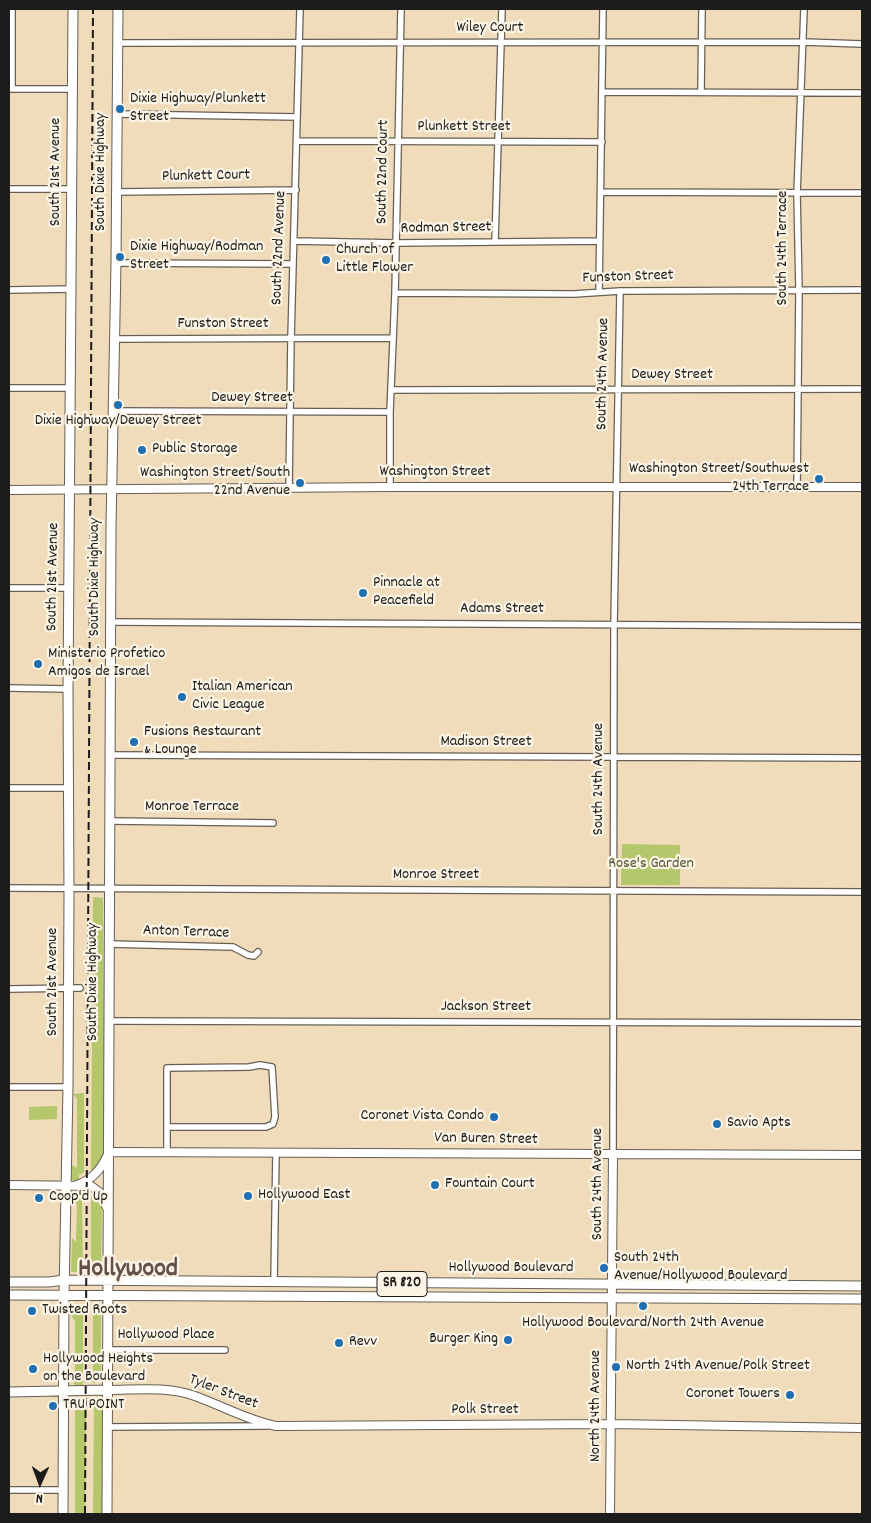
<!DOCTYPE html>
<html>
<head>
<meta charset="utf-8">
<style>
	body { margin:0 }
	#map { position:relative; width:871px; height:1523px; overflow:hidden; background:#f0dcbb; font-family:Dekko,sans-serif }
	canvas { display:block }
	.frame { position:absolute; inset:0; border:10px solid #1c1c1c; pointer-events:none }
	.north { position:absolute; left:15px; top:1458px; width:50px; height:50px; -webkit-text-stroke:4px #fcf5e5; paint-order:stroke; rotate:182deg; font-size:14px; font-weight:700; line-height:20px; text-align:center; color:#1c1c1c }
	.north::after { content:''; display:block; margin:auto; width:18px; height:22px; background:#1c1c1c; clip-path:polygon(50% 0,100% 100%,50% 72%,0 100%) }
</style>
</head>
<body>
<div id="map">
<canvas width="871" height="1523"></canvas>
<div class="frame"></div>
<div class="north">N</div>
</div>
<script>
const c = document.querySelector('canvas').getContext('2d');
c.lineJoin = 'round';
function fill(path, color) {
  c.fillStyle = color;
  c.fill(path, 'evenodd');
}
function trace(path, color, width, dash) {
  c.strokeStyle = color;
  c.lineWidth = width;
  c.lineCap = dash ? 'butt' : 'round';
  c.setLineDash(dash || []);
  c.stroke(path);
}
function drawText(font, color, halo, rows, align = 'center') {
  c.font = font + ' Dekko,sans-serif';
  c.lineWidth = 4.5;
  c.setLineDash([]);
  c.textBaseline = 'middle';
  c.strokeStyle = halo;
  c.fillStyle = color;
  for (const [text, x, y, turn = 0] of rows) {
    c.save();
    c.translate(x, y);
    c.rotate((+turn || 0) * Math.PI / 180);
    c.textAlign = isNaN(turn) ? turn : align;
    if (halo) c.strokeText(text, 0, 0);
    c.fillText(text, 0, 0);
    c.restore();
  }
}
fill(new Path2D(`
	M622 844 680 845V885H621Z
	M93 897 103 898 105 1157 98 1169 91 1173Z
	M84 1093V1172L79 1175V1181L72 1180V1165L77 1168V1099L73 1094Z
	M57 1106V1119L29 1120V1107Z
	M73 1196H82L83 1272H71L72 1238 76 1242 77 1204 73 1201Z
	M91 1196 102 1200 101 1271 91 1272Z
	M72 1307H83V1385H75L71 1380V1371L75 1375V1321L71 1315Z
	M101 1307V1372L99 1380 93 1384V1308Z
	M94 1402H102V1514H93Z
	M75 1406H86L85 1514H75Z`), '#b4c76a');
const street = new Path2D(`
	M118 43 804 42 862 44
	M9 89H73
	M12 89V9
	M602 92 862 93
	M701 92 702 9
	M117 114 297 117
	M297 141 602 142
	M9 189H73
	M117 192 296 190
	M601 192 862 193
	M294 241 396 243 599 241
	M495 242 502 9
	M116 263 293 264
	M9 290 71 289
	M599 292 603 9
	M395 293 574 294 620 291 862 290
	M115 339 392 338
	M9 388H71
	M391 390 862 389
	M114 411 390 412
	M797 486 799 290 797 194 804 9
	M390 487V412L395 293 401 9
	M289 488 291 338 300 9
	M9 588H69
	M111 622 862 626
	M9 688 68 689
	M110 755 862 758
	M9 788H67
	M110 821 273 823
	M9 888 862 892
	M109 944 233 947 248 955 254 956 258 952
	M9 989 80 988
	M109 1021 862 1023
	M9 1087H68
	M167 1127H266L273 1124 275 1117 272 1067 260 1065 249 1067 167 1068V1152
	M613 1155 614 624 620 291
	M274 1282 276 1152
	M108 1350H225
	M107 1427 267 1426
	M9 1490H63`);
const secondary = new Path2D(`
	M9 490 390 487H862
	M9 1185 91 1186 103 1195 106 1206
	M77 1185C94 1179 102 1168 109 1152L862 1155
	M107 1390C135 1390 166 1386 192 1395 221 1405 246 1420 276 1426L611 1424 862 1428
	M610 1514 613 1155`);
const primary = new Path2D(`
	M9 1282H49L64 1280 862 1286
	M9 1295 862 1299
	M9 1392 107 1390
	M63 1514 64 1295 68 1087 69 896 68 689 73 9
	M107 1514 111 527 116 263 118 9`);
trace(street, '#665f54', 8);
trace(secondary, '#665f54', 10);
trace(primary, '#665f54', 11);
trace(street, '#fff', 5.5);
trace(secondary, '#fff', 8);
trace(primary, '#fff', 9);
trace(new Path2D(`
	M85 1514 93 9`), '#1c1c1c', 2, [8, 4]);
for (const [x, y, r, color] of [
	[120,109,5,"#1f6fb2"],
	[120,257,5,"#1f6fb2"],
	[326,260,5,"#1f6fb2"],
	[118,405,5,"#1f6fb2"],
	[142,450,5,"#1f6fb2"],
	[819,479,5,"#1f6fb2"],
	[300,483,5,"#1f6fb2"],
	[363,593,5,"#1f6fb2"],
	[38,664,5,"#1f6fb2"],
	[182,697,5,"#1f6fb2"],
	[134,742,5,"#1f6fb2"],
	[494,1117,5,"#1f6fb2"],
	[717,1124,5,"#1f6fb2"],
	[435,1185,5,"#1f6fb2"],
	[248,1196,5,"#1f6fb2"],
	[39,1198,5,"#1f6fb2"],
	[604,1268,5,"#1f6fb2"],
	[643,1306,5,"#1f6fb2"],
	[32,1311,5,"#1f6fb2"],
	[508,1340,5,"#1f6fb2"],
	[339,1343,5,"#1f6fb2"],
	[616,1367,5,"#1f6fb2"],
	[33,1369,5,"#1f6fb2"],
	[790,1395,5,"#1f6fb2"],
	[53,1406,5,"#1f6fb2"]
]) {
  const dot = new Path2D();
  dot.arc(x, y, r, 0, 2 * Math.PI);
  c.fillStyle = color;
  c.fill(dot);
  trace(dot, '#fcf5e5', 2);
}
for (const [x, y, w] of [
	[402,1284,50]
]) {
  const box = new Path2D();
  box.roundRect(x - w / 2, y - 12.5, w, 25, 4);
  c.fillStyle = '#fcf5e5';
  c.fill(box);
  trace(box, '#1c1c1c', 1);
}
drawText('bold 15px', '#1c1c1c', null, [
	["SR 820",402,1284]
]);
drawText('16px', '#1c1c1c', '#fcf5e5', [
	["Wiley Court",490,29],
	["Plunkett Street",464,128],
	["South 21st Avenue",57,172,-90],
	["South Dixie Highway",102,172,-90],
	["South 22nd Court",384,172,-89],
	["Plunkett Court",206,177,-1],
	["Rodman Street",446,229,-1],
	["South 22nd Avenue",280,248,-88],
	["South 24th Terrace",784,248,-90],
	["Funston Street",628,278,-2],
	["Funston Street",223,325],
	["South 24th Avenue",604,374,-89],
	["Dewey Street",672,376],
	["Dewey Street",252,399],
	["Washington Street",435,473],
	["South 21st Avenue",54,577,-89],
	["South Dixie Highway",96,577,-90],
	["Adams Street",502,610],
	["Madison Street",486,743],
	["South 24th Avenue",600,779,-90],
	["Monroe Terrace",192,808],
	["Monroe Street",436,876],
	["Anton Terrace",186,933,2],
	["South 21st Avenue",54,982,-90],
	["South Dixie Highway",94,982,-90],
	["Jackson Street",486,1008],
	["Van Buren Street",486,1140,1],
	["South 24th Avenue",599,1184,-90],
	["Hollywood Boulevard",511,1269],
	["Hollywood Place",166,1336],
	["Tyler Street",223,1393,21],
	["North 24th Avenue",597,1406,-90],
	["Polk Street",485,1411]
]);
drawText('16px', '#1c1c1c', '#fcf5e5', [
	["Dixie Highway/Plunkett",130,100],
	["Street",130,118],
	["Dixie Highway/Rodman",130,248],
	["Street",130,266],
	["Church of",336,251],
	["Little Flower",336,269],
	["Dixie Highway/Dewey Street",118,422,"center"],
	["Public Storage",152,450],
	["Washington Street/Southwest",809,470,"right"],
	["24th Terrace",809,488,"right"],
	["Washington Street/South",290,474,"right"],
	["22nd Avenue",290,492,"right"],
	["Pinnacle at",373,584],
	["Peacefield",373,602],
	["Ministerio Profetico",48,655],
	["Amigos de Israel",48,673],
	["Italian American",192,688],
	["Civic League",192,706],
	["Fusions Restaurant",144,733],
	["& Lounge",144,751],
	["Coronet Vista Condo",484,1117,"right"],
	["Savio Apts",727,1124],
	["Fountain Court",445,1185],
	["Hollywood East",258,1196],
	["Coop'd Up",49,1198],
	["South 24th",614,1259],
	["Avenue/Hollywood Boulevard",614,1277],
	["Twisted Roots",42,1311],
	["Hollywood Boulevard/North 24th Avenue",643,1324,"center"],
	["Burger King",498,1340,"right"],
	["Revv",349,1343],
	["Hollywood Heights",43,1360],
	["on the Boulevard",43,1378],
	["North 24th Avenue/Polk Street",626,1367],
	["Coronet Towers",780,1395,"right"],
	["TRU POINT",63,1406]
], 'left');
drawText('16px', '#515837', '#fcf5e5', [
	["Rose's Garden",651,865]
]);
drawText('bold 26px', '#654f4a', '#fcf5e5', [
	["Hollywood",128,1271]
]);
</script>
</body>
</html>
